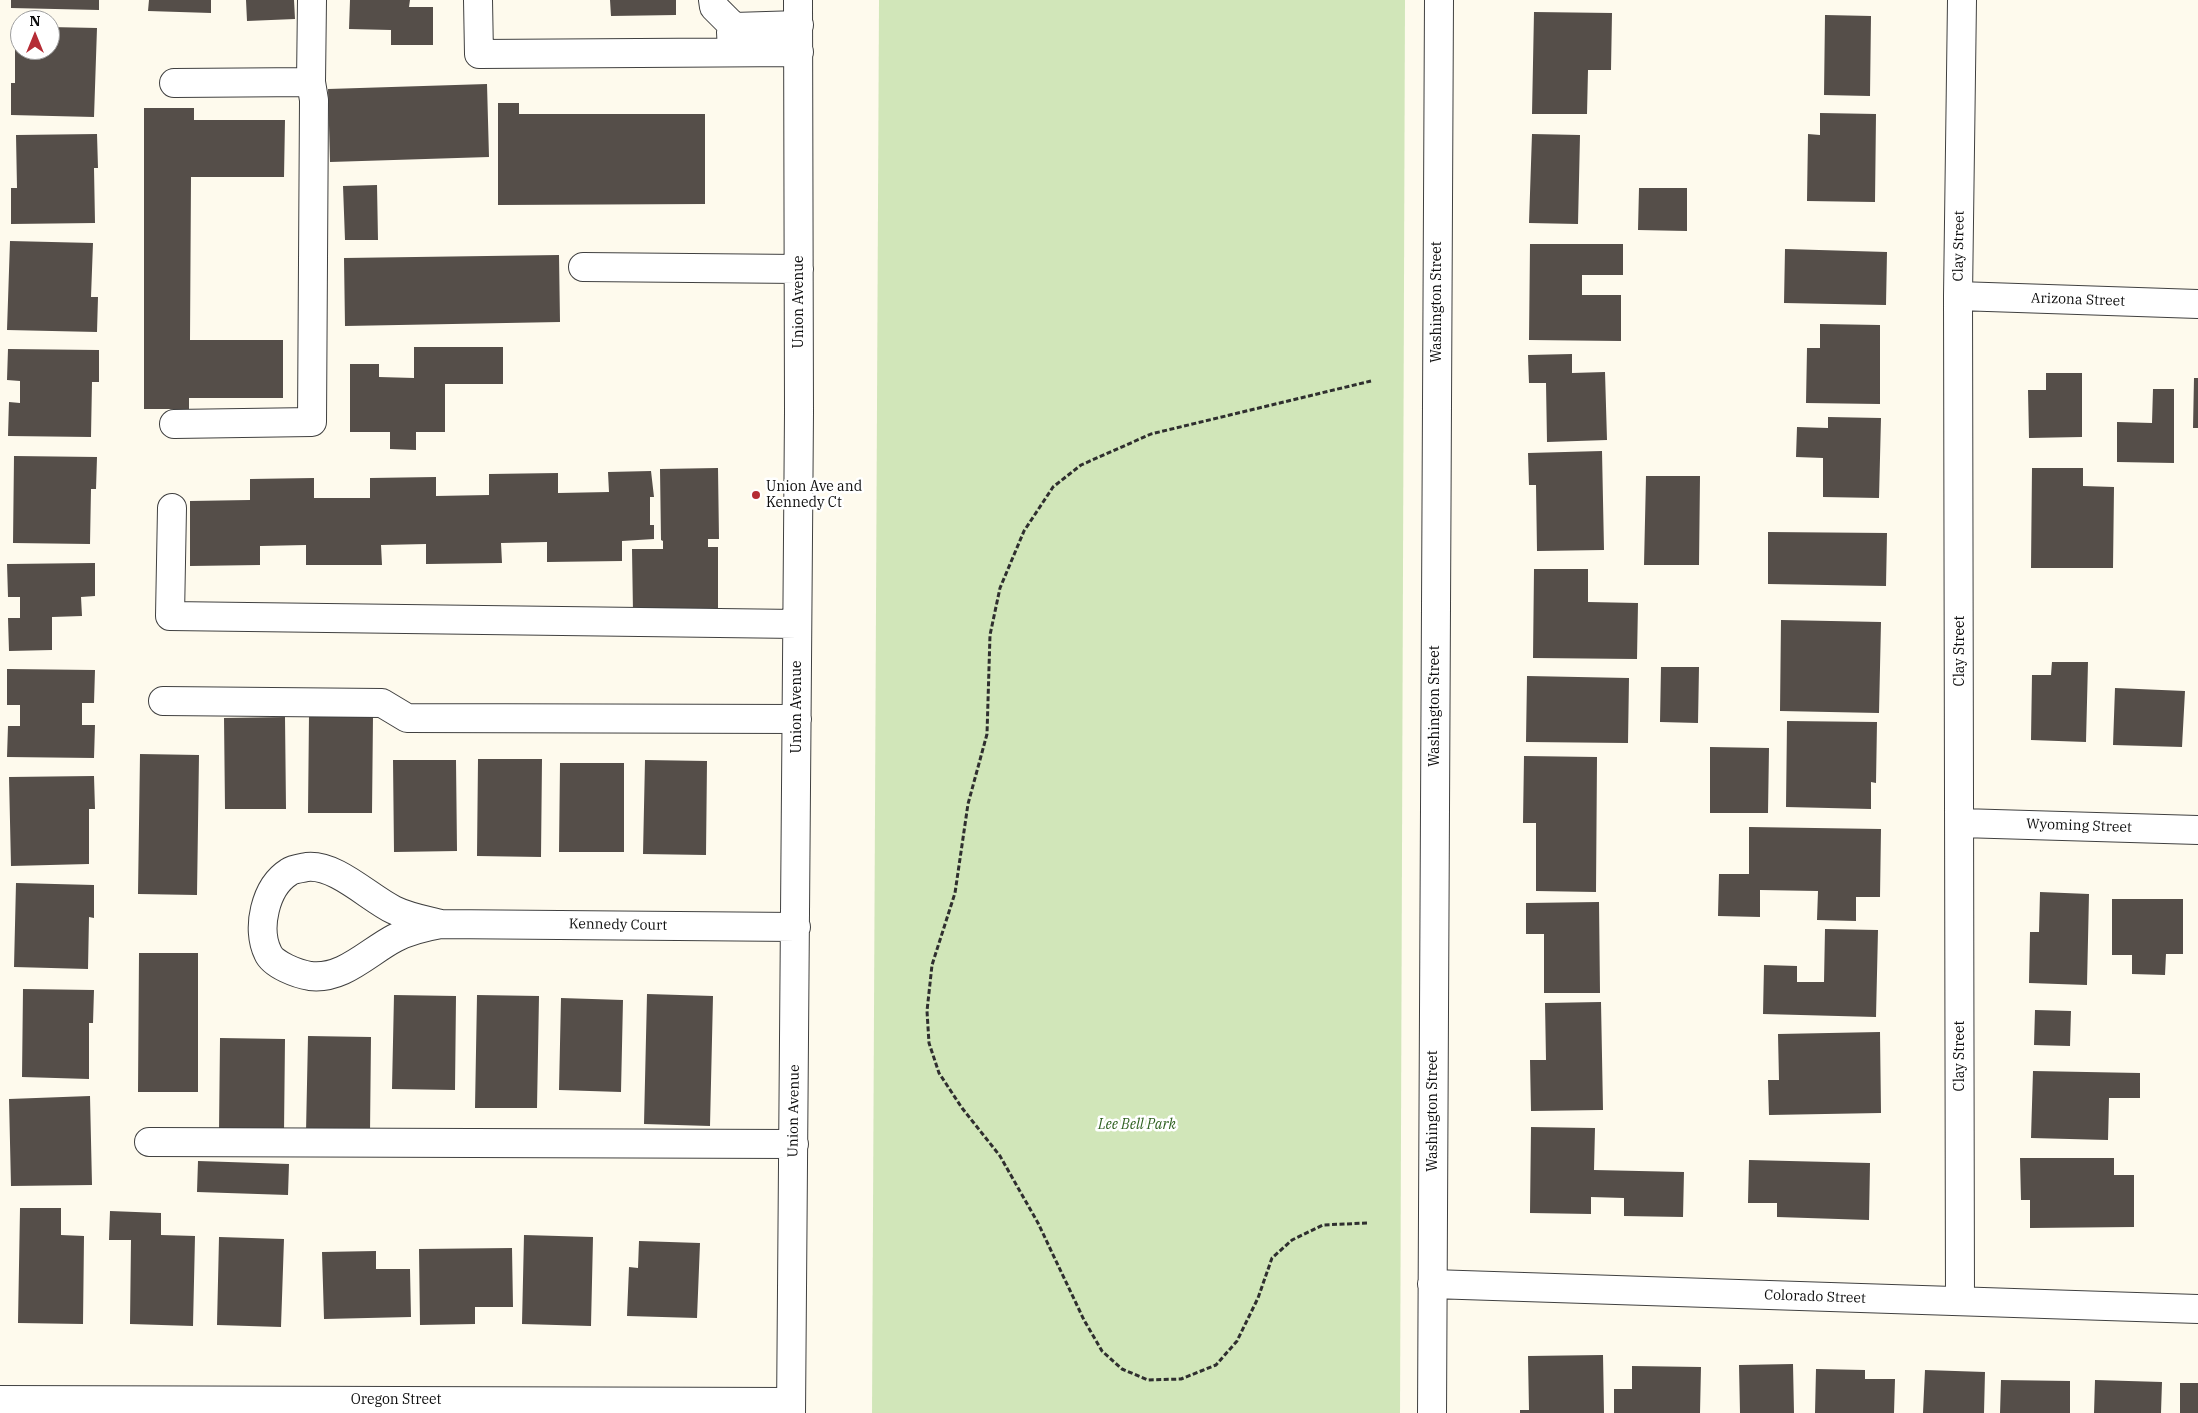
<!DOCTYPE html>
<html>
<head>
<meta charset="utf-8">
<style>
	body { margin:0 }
	#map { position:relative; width:2198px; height:1413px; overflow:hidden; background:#fefaed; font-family:"IBM Plex Serif",serif }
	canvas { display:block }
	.north { position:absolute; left:10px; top:10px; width:50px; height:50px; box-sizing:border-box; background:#fff; border:1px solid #9e9e9e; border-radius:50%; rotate:0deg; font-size:14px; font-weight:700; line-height:20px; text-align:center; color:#0d0d0d }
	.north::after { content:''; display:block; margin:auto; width:18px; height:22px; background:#b52c35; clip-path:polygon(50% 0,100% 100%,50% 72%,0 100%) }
</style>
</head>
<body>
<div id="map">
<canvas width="2198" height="1413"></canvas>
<div class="north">N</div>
</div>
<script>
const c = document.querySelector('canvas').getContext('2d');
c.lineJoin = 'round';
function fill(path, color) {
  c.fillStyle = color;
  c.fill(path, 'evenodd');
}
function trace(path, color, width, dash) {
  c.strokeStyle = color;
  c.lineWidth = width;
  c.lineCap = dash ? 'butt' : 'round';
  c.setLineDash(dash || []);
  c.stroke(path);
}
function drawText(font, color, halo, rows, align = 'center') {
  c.font = font + ' "IBM Plex Serif",serif';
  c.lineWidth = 5;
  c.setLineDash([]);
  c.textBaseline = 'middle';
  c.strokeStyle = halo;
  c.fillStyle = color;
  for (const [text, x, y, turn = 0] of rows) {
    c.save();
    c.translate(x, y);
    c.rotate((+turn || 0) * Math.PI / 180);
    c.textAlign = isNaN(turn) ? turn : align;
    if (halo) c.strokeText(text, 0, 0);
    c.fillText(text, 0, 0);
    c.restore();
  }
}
fill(new Path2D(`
	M879 0H1405L1400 1413H872Z`), '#d1e6b9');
fill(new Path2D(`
	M11 0H99V10L11 8Z
	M149 0H211V13L148 11Z
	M246 0H294L295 19 247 21Z
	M350 0H410L409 7H433V45H391V30L349 29Z
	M610 0H676V15L611 16Z
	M1534 12 1612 13 1611 70H1588L1587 114H1532Z
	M1825 15 1871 16 1870 96 1824 95Z
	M15 27H20V50H50V27L97 28 94 117 11 115V83H15Z
	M487 84 489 157 330 162 328 89Z
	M498 103H519V114H705V204L498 205Z
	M144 108H194V120H285L284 177H191L190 340H283V398H189V409H144Z
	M1820 113 1876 114 1875 202 1807 201 1808 134 1820 135Z
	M97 134 98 168H94L95 223 11 224V188H17L16 135Z
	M1532 134 1580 135 1578 224 1529 223Z
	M377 185 378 240H345L343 186Z
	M1639 188H1687V231L1638 230Z
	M10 241 93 243 91 297H98L97 332 7 330Z
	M1530 244H1623V275H1582V295H1621V341L1529 340Z
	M1785 249 1887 252 1886 305 1784 303Z
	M559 255 560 322 345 326 344 258Z
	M1820 324 1880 325V404L1806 403 1807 348H1820Z
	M414 347H503V384H445V432H416V450L390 449V432H350V364H379V377L414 378Z
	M8 349 99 350V382H92L91 437 8 436 9 402 20 403V381L7 380Z
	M1572 354V373L1605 372 1607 440 1547 442 1546 383H1529L1528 355Z
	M2046 373H2082V437L2029 438 2028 390H2046Z
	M2194 378H2198V428H2193Z
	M2153 389H2174V463L2117 462V422L2152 423Z
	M1828 417 1881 418 1879 498 1823 497V458L1796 457 1797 427 1828 428Z
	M1602 451 1604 550 1537 551 1536 485H1529L1528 453Z
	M14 456 97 457 96 489H91L90 544 13 543Z
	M718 468 719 539H708V547H718V612L633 613 632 549H663V541L661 540 660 469Z
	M2032 468H2083V486L2114 487 2113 568H2031Z
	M651 471 654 497H650V525H654V539L622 541V561L547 562V542L501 543 502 563 426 564V544L381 545 382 565H306V545L260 546V565L190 566V501L250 500V479L314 478V498H370V478L436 477V496L489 495V474L558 473V493L609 492 608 472Z
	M1646 476H1700L1699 565H1644Z
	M1768 532 1887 533 1886 586 1768 584Z
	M95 563V596L81 597 82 616 52 617V650L9 651 8 618H20V597H8L7 564Z
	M1534 569H1588V602L1638 603 1637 659 1533 658Z
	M1781 620 1881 622 1879 713 1780 711Z
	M2052 662H2088L2086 742 2031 740 2032 675H2051Z
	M1661 667H1699L1698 723 1660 722Z
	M7 669 95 670 94 703H82V725H95L94 758 7 757 8 726H20V705H7Z
	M1527 676 1629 678 1628 743 1526 742Z
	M2115 688 2185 691 2182 747 2113 745Z
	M309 715 373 716 372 813H308Z
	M285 717 286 809H225L224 718Z
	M1787 721 1877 722 1876 783 1871 782V809L1786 807Z
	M1710 747 1769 748 1768 813H1710Z
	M140 754 199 755 197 895 138 894Z
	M1524 756 1597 757 1596 892 1536 891V823H1523Z
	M478 759H542L541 857 477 856Z
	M393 760H456L457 851 394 852Z
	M645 760 707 761 706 855 643 854Z
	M560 763H624V852H559Z
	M94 776 95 809H89V864L11 866 9 777Z
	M1749 827 1881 829 1880 897H1856V921L1817 920 1818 891 1760 890V917L1718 916 1719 874H1749Z
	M16 883 94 885V918L89 917 88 969 14 967Z
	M2040 892 2089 894 2087 985 2029 983 2030 932H2039Z
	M2112 899H2183V954H2166L2165 975 2132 974V955H2112Z
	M1599 902 1600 993H1544V934H1526V903Z
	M1825 929 1878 930 1876 1017 1763 1014 1764 965 1797 966V982H1824Z
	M139 953H198V1092H138Z
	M23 989 94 990 93 1023H89V1079L22 1077Z
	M647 994 713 996 710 1126 644 1124Z
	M394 995 456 996 455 1090 392 1089Z
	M477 995 539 996 537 1108H475Z
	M561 998 623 1000 621 1092 559 1090Z
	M1601 1002 1603 1110 1531 1111 1530 1060H1546L1545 1003Z
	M2035 1010 2071 1011 2070 1046 2034 1045Z
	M1880 1032 1881 1113 1769 1115 1768 1080H1779L1778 1034Z
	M308 1036 371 1037 370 1133 306 1132Z
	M220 1038 285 1039 284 1132H219Z
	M2033 1071 2140 1073V1098H2109L2108 1140 2031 1138Z
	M90 1096 92 1185 11 1186 9 1099Z
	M1531 1127 1595 1128 1594 1170 1684 1172 1683 1217 1624 1216V1198L1591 1197V1214L1530 1213Z
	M2020 1158H2114V1175H2134V1227L2030 1228V1200H2021Z
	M1749 1160 1870 1163 1869 1220 1777 1217V1203H1748Z
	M198 1161 289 1164 288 1195 197 1192Z
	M20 1208H61V1235L84 1236 83 1324 18 1323Z
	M110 1211 161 1213V1235L195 1236 193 1326 130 1324 131 1240H109Z
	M524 1235 593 1237 591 1326 522 1324Z
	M219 1237 284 1239 281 1327 217 1325Z
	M639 1241 700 1243 697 1318 627 1316 629 1267 638 1268Z
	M512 1248 513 1307H475V1324L420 1325 419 1249Z
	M376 1251V1269H410L411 1317 324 1319 322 1252Z
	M1603 1355 1604 1413H1520V1410H1529L1528 1356Z
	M1793 1364 1794 1413H1740L1739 1365Z
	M1632 1366 1701 1367 1700 1413H1614V1389H1632Z
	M1816 1369 1865 1370V1379H1895L1894 1413H1815Z
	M1925 1370 1985 1372 1984 1413H1923Z
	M2001 1380 2070 1381V1413H2000Z
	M2095 1380 2162 1382 2161 1413H2094Z
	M2180 1383H2198V1413H2180Z`), '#554e49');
const minor = new Path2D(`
	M478 0 479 54 799 52
	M713 0 714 7 734 27
	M732 51 731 32 734 27 799 25
	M174 83 311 82 312 0
	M583 267 799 269
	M1958 296 2198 304
	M174 424 312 422 314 100 311 82
	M172 508 170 616 797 624
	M163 701 382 703 407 718 797 719
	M1961 823 2198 830
	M441 924C424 927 410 930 395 938 368 952 343 980 310 976 298 974 273 965 268 953 256 929 265 887 289 872 293 869 302 868 307 867 336 864 369 898 394 910 408 917 425 920 441 924L796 927
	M149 1142 794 1144
	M1432 1284 2198 1309
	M1960 1301 1958 296 1962 0
	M0 1400 791 1402
	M791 1413 799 412 798 0
	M1432 1413 1439 0`);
trace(minor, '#404040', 30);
trace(new Path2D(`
	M1367 1223 1323 1225 1292 1240 1272 1258 1258 1298 1237 1341 1216 1365 1181 1379 1148 1380 1122 1369 1102 1351 1084 1320 1038 1223 1000 1156 962 1108 939 1073 929 1043 927 1011 932 965 955 893 968 804 987 734 990 635 1000 588 1024 531 1053 487 1081 465 1151 434 1371 381`), '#2f2f2f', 3, [5, 2.5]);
trace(minor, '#fff', 28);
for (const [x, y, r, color] of [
	[756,495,5,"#b52c35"]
]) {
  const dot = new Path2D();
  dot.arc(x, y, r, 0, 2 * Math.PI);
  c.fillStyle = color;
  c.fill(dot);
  trace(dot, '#fff', 2);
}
drawText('14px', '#0d0d0d', '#fff', [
	["Clay Street",1959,246,-89],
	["Arizona Street",2078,300,2],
	["Union Avenue",799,302,-90],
	["Washington Street",1437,302,-90],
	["Clay Street",1960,651,-90],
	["Washington Street",1435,706,-90],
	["Union Avenue",797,707,-90],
	["Wyoming Street",2079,826,2],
	["Kennedy Court",618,925,1],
	["Clay Street",1960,1056,-90],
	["Union Avenue",794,1111,-89],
	["Washington Street",1433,1111,-90],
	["Colorado Street",1815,1297,2],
	["Oregon Street",396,1400]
]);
drawText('14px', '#0d0d0d', '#fff', [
	["Union Ave and",766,487],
	["Kennedy Ct",766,503]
], 'left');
drawText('italic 14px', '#2f6120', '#fff', [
	["Lee Bell Park",1137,1125]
]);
</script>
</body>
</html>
